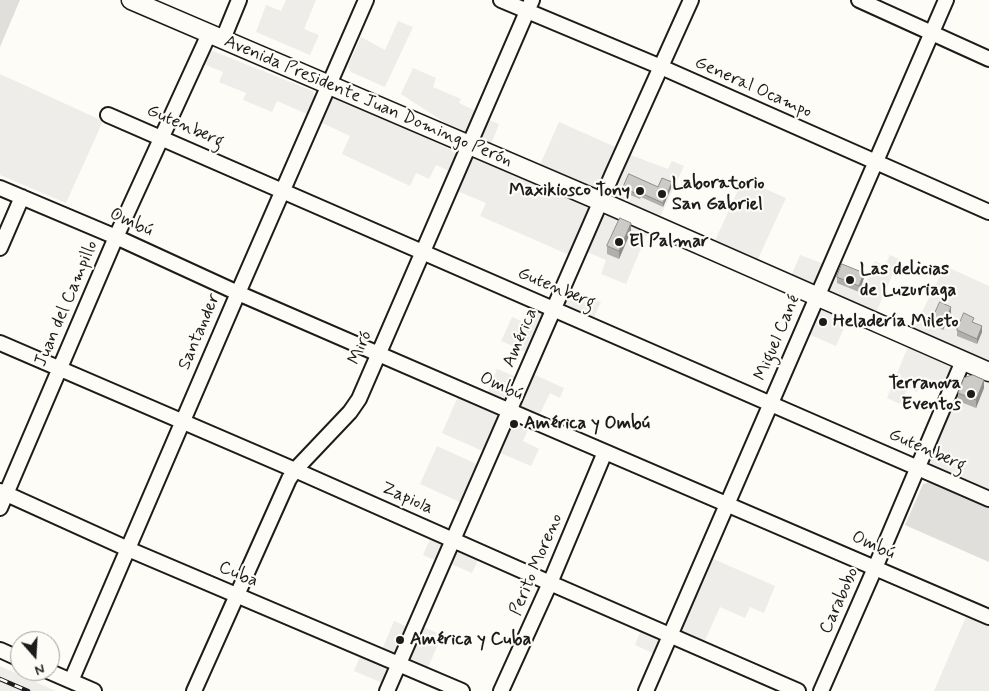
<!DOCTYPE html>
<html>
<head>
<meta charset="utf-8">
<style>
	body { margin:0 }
	#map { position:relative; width:989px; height:691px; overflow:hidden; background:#fdfcf7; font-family:Mynerve,sans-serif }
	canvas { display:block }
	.north { position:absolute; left:10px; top:631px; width:50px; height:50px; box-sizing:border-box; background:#fdfcf7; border:1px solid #a3a29f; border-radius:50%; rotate:161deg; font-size:14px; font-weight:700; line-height:20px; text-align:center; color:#1c1c1c }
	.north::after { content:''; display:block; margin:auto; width:18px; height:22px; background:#1c1c1c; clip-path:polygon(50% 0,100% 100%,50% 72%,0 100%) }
</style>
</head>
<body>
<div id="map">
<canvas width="989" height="691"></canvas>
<div class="north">N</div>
</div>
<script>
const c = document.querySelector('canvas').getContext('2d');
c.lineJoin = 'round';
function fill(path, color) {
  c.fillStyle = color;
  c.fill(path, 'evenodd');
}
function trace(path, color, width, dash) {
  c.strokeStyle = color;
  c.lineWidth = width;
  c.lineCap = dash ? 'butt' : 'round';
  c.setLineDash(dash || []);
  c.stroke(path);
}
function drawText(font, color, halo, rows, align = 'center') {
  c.font = font + ' Mynerve,sans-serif';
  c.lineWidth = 4.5;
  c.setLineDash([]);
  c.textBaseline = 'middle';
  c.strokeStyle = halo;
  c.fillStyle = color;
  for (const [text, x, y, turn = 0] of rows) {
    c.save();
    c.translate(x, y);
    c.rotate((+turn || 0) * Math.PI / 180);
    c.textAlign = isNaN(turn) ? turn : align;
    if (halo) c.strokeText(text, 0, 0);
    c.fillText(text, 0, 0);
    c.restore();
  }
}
fill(new Path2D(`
	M286 0H316L304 29 319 35 310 55 256 32 266 5 281 11Z
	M398 21 413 27 385 87 351 72 348 66 361 37 385 50Z
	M213 51 313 91 314 97 307 114 277 101 272 112 243 100 246 93 219 82 223 72 204 64 209 53Z
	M413 68 436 78 433 87 461 99 459 103 478 112 468 131 461 133 401 94Z
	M0 74 103 121 66 203 0 175Z
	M335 97 454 151 459 157 453 173 436 165 429 179 416 173 410 186 342 154 350 136 318 121 330 98Z
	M486 119 499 124 490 147 482 141 480 137V133Z
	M559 122 620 149 598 190H594L539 167Z
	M628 154 668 169 672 161 684 166 659 219 613 198 612 192Z
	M473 158H476L589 207 591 210 574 257 480 216 486 203 455 190 469 160Z
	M743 179 786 198 757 261 714 243Z
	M608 215 648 232 626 284 601 274 606 260 585 251 599 221 604 216Z
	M800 255 827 265 817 284H811L791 276Z
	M890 255 899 259 876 313 832 295 829 292 828 288 835 269 866 282 875 261 885 266Z
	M945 266 989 286V363L913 330Z
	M569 288 601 302 592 322 563 306V303Z
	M532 306 544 311 546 314 530 354 501 341 512 317 525 323Z
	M823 308 848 319 836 346 806 333 819 309Z
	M909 344 955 366 948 390 923 379 917 392 908 388 900 404 887 398Z
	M497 369 519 378 509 400H503L487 394Z
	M971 373 989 381V491L933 467 929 461V457L963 377 967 374Z
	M533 374 564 388 560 398 550 393 539 416 525 410 520 404Z
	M460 392 503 412 487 453 442 433Z
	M514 419 531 423 523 441 539 449 531 466 498 452Z
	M437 446 481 466 464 504 420 484Z
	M432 534 446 540 439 562 423 555Z
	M458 550 479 558 472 573 449 563 453 553Z
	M709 557 775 586 764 613 750 607 745 618 720 607 703 645 682 636 679 631Z
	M968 612 989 621V691H934Z
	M394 621 410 628 396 656 381 652Z
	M421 626 442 635 426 672 409 662 407 659Z
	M642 627 660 636 662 640 657 655 635 645Z
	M361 654 390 668 385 684 354 671Z
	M0 666 56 691H0Z`), '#eeede9');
fill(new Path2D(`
	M0 0H20L0 47Z
	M930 482 989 508V562L905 525 923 484Z`), '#e0dfdb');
const minor = new Path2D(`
	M501 0 661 67 989 212
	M859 0 989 59
	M223 39 239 0
	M108 115 989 499
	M0 188 116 237 238 293 510 411 989 617
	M0 248 22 197
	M0 343 295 470 550 583 798 691
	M0 491 128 549 462 691
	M0 508 116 237 209 34
	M0 650 20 659
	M48 671 94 691
	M71 681 238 293 366 0
	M194 691 289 479 295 470 350 412 359 399 532 0
	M387 691 613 173 691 0
	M501 691 550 583 605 452
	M646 691 946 0
	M821 691 875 568 963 361`);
const major = new Path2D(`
	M131 0 600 201 989 372`);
trace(minor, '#1c1c1c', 18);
trace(major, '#1c1c1c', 21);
trace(minor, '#fdfcf7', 14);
trace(major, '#fdfcf7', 18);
const rail = new Path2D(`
	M0 679 28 691`);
trace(rail, '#1c1c1c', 4.5);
trace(rail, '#fdfcf7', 2.5, [8]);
fill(new Path2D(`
	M672 186 663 207 641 197 640 199 623 192V188Z
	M631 231 619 259 607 254V246Z
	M837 277 864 278 859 292 837 283Z
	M951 312 943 330 932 325V320Z
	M974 323 982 332 977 344 957 336V330Z
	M984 388 976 408 958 401V393Z`), '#afafac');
fill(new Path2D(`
	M672 182V186L663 207V203Z
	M631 223V231L619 259V251Z
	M864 273V278L859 292V286Z
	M951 307V312L943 330V325Z
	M982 326V332L977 344V339Z
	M984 380V388L976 408V400Z`), '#8f8e8c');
const building = new Path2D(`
	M629 174 658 187 662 178 672 182 663 203 641 193 640 195 623 188Z
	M620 218 631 223 619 251 607 246Z
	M842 264 864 273 859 286 837 277Z
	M940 302 951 307 943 325 932 320Z
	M964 313 974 318 972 322 982 326 977 339 957 330Z
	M973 375 984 380 976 400 958 393 964 378Z`);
fill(building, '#cccbc8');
trace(building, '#8f8e8c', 1);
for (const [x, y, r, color] of [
	[640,191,5,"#1c1c1c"],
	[662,194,5,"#1c1c1c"],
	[619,242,5,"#1c1c1c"],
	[850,280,5,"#1c1c1c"],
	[823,322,5,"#1c1c1c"],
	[971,394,5,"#1c1c1c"],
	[514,424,5,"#1c1c1c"],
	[400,640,5,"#1c1c1c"]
]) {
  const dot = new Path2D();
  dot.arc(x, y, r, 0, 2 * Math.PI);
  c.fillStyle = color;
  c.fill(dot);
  trace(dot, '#fdfcf7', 2);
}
drawText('18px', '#1c1c1c', '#fdfcf7', [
	["General Ocampo",753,88,24],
	["Avenida Presidente Juan Domingo Perón",368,102,23],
	["Gutenberg",185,127,24],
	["Ombú",131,223,24],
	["Gutenberg",556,289,23],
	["Juan del Campillo",67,304,-67],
	["Santander",200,332,-67],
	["América",521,338,-67],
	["Miguel Cané",778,338,-67],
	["Miró",361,348,-67],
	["Ombú",501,387,24],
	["Gutenberg",927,451,24],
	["Zapiola",407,499,24],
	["Ombú",873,546,24],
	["Perito Moreno",537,565,-67],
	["Cuba",238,575,23],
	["Carabobo",840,601,-66]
]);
drawText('bold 18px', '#1c1c1c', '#fdfcf7', [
	["Laboratorio",672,184],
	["San Gabriel",672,205],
	["Maxikiosco Tony",630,191,"right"],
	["El Palmar",629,242],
	["Las delicias",860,270],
	["de Luzuriaga",860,291],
	["Heladería Mileto",833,322],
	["Terranova",961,384,"right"],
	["Eventos",961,405,"right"],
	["América y Ombú",524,424],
	["América y Cuba",410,640]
], 'left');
</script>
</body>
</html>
